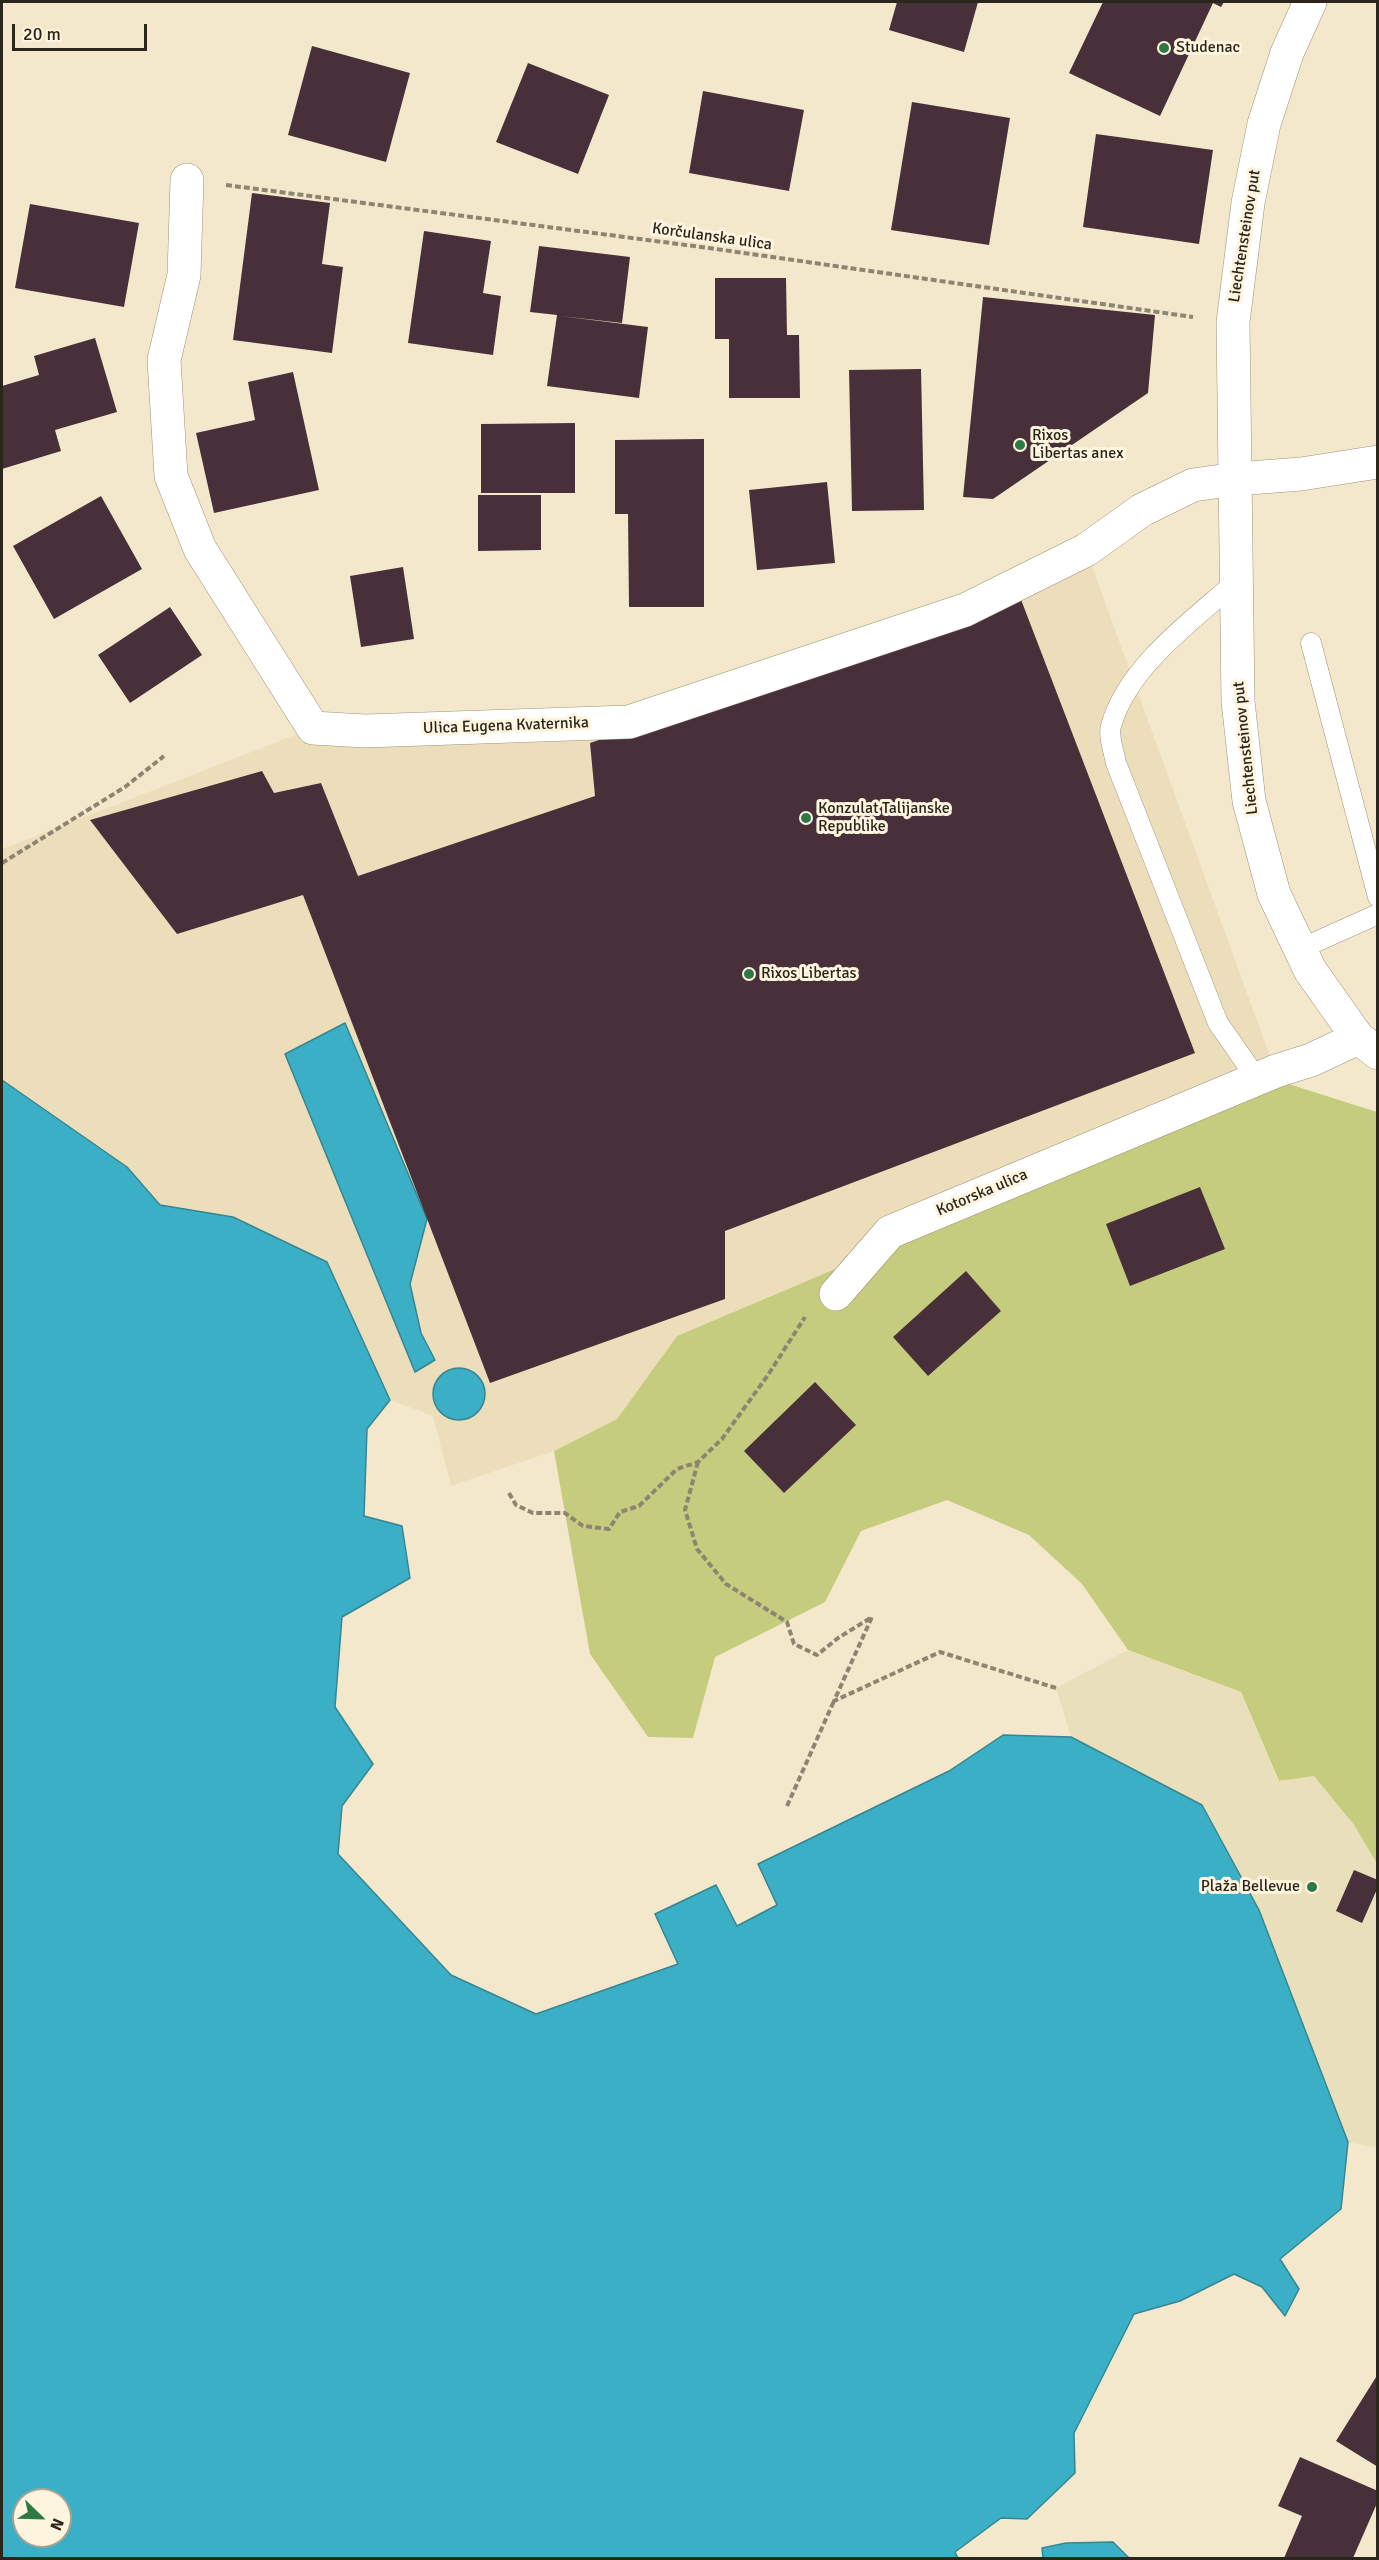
<!DOCTYPE html>
<html>
<head>
<meta charset="utf-8">
<style>
	body { margin:0 }
	#map { position:relative; width:1379px; height:2560px; overflow:hidden; background:#f4e8cc; font-family:Signika,sans-serif }
	canvas { display:block }
	.frame { position:absolute; inset:0; border:3px solid #2b261c; pointer-events:none }
	.north { position:absolute; left:12px; top:2488px; width:60px; height:60px; box-sizing:border-box; background:#fff5df; border:2px solid #aaa291; border-radius:50%; rotate:113deg; font-size:16px; font-weight:700; line-height:24px; text-align:center; color:#2b261c }
	.north::after { content:''; display:block; margin:auto; width:21px; height:27px; background:#2e7845; clip-path:polygon(50% 0,100% 100%,50% 72%,0 100%) }
	.scale { position:absolute; left:12px; top:24px; width:135px; height:27px; box-sizing:border-box; border:3px solid #2b261c; border-top:0; padding-left:8px; font-size:18px; line-height:21px; white-space:nowrap; color:#2b261c; -webkit-text-stroke:4px #fff5df; paint-order:stroke }
</style>
</head>
<body>
<div id="map">
<canvas width="1379" height="2560"></canvas>
<div class="frame"></div>
<div class="north">N</div>
<div class="scale">20 m</div>
</div>
<script>
const c = document.querySelector('canvas').getContext('2d');
c.lineJoin = 'round';
function fill(path, color) {
  c.fillStyle = color;
  c.fill(path, 'evenodd');
}
function trace(path, color, width, dash) {
  c.strokeStyle = color;
  c.lineWidth = width;
  c.lineCap = dash ? 'butt' : 'round';
  c.setLineDash(dash || []);
  c.stroke(path);
}
function drawText(font, color, halo, rows, align = 'center') {
  c.font = font + ' Signika,sans-serif';
  c.lineWidth = 6;
  c.setLineDash([]);
  c.textBaseline = 'middle';
  c.strokeStyle = halo;
  c.fillStyle = color;
  for (const [text, x, y, turn = 0] of rows) {
    c.save();
    c.translate(x, y);
    c.rotate((+turn || 0) * Math.PI / 180);
    c.textAlign = isNaN(turn) ? turn : align;
    if (halo) c.strokeText(text, 0, 0);
    c.fillText(text, 0, 0);
    c.restore();
  }
}
fill(new Path2D(`
	M1086 550 1279 1081 677 1336 617 1419 554 1451 451 1486 433 1416 390 1400 327 1262 233 1217 160 1205 127 1167 2 1080V849L313 728 629 722Z`), '#eddebb');
fill(new Path2D(`
	M1279 1081 1377 1112V1864L1354 1825 1314 1777 1279 1781 1241 1692 1128 1650 1082 1584 1029 1535 947 1500 861 1531 825 1602 715 1657 693 1738 648 1737 590 1654 554 1451 617 1419 677 1336Z`), '#c5cc7d');
fill(new Path2D(`
	M1128 1650 1241 1692 1278 1781 1314 1776 1354 1825 1377 1864V2148L1348 2142 1259 1910 1202 1805 1071 1737 1056 1688Z`), '#e9dfba');
const water = new Path2D(`
	M345 1023 427 1219 410 1284 421 1333 435 1360 415 1372 285 1054Z
	M2 1080 127 1167 160 1205 233 1217 327 1262 390 1400 367 1429 364 1516 402 1526 410 1578 342 1617 335 1707 373 1764 342 1806 338 1854 451 1975 536 2014 678 1964 655 1914 716 1885 737 1926 777 1905 758 1864 949 1771 1003 1735 1071 1737 1202 1805 1259 1910 1348 2142 1341 2209 1280 2259 1299 2289 1285 2316 1262 2287 1234 2274 1180 2301 1134 2314 1074 2433 1075 2473 1027 2519 1001 2518 955 2552 958 2558H2ZM24 2500H60V2536H24Z
	M433 1394a26 26 0 1 1 52 0a26 26 0 1 1-52 0Z
	M1113 2542 1129 2558H1043L1042 2548 1066 2543Z`);
fill(water, '#3aafc5');
trace(water, '#368692', 1.5);
fill(new Path2D(`
	M897 2H978L964 52 889 30Z
	M1103 2H1224L1221 7 1213 3 1160 116 1069 73Z
	M312 46 410 73 386 162 288 135Z
	M528 63 609 95 578 174 496 142Z
	M703 91 804 110 789 191 689 173Z
	M912 102 1010 118 989 245 891 230Z
	M1096 134 1213 150 1199 244 1083 227Z
	M252 193 330 203 322 264 343 267 332 353 233 340Z
	M30 204 139 223 124 307 15 288Z
	M424 231 491 241 483 293 501 296 493 355 408 343Z
	M539 246 630 257 622 323 560 316 648 327 639 398 547 386 557 315 530 312Z
	M715 278H786L787 335H799L800 398H729V339H715Z
	M983 297 1155 315 1148 393 993 499 963 497Z
	M95 338 117 412 55 430 61 451 2 469V386L39 375 34 356Z
	M921 369 924 510 852 511 849 370Z
	M293 372 319 490 214 513 196 433 255 420 248 382Z
	M575 423V493H481V424Z
	M704 439V607H629L628 514H615V440Z
	M827 482 835 563 757 570 749 490Z
	M478 495H541V550L478 551Z
	M101 496 142 569 54 619 13 546Z
	M403 567 414 639 361 647 350 576Z
	M1020 597 1195 1053 725 1231V1299L490 1383 303 895 177 934 90 820 262 771 274 793 321 783 358 876 595 796 590 743Z
	M170 607 202 655 130 703 98 655Z
	M1200 1187 1225 1249 1130 1286 1106 1224Z
	M966 1271 1001 1311 928 1376 893 1337Z
	M815 1382 856 1425 784 1493 744 1451Z
	M1354 1870 1378 1880V1887L1362 1923 1336 1911Z
	M1378 2374V2467L1336 2441Z
	M1300 2457 1378 2491V2501L1353 2558H1284L1302 2516 1278 2506Z`), '#48303b');
const service = new Path2D(`
	M1237 581C1193 620 1127 667 1111 726 1108 736 1114 752 1116 763L1218 1023 1257 1079
	M1311 643 1378 897
	M1300 949 1378 914`);
const minor = new Path2D(`
	M1310 2 1287 53 1264 124 1248 203 1233 322 1238 701 1249 801 1274 894 1310 970 1358 1038 1378 1053
	M187 180 184 275 164 360 171 476 200 549 313 728 365 731 629 722 965 610 1086 550 1142 510 1193 485 1236 479 1301 474 1378 462
	M836 1294 890 1232 1276 1071 1311 1060 1358 1038`);
trace(service, '#9e9279', 21);
trace(minor, '#9e9279', 34);
trace(new Path2D(`
	M226 185 709 248 1193 317
	M2 863 125 787 164 756
	M698 1462 685 1510 697 1549 726 1584 787 1622 794 1644 817 1655 838 1638 872 1617 834 1701 940 1652 1056 1688
	M509 1493 516 1505 533 1513H565L583 1526 609 1529 620 1512 639 1506 677 1469 698 1462 722 1439 768 1375 805 1317
	M787 1806 834 1701`), '#8d8572', 4, [6, 3]);
trace(service, '#fff', 20);
trace(minor, '#fff', 33);
for (const [x, y, r, color] of [
	[1164,48,6,"#2e7845"],
	[1020,445,6,"#2e7845"],
	[806,818,6,"#2e7845"],
	[749,974,6,"#2e7845"],
	[1312,1887,6,"#2e7845"]
]) {
  const dot = new Path2D();
  dot.arc(x, y, r, 0, 2 * Math.PI);
  c.fillStyle = color;
  c.fill(dot);
  trace(dot, '#fff5df', 2);
}
drawText('16px', '#2b261c', '#fff5df', [
	["Studenac",1176,48],
	["Rixos",1032,436],
	["Libertas anex",1032,454],
	["Konzulat Talijanske",818,809],
	["Republike",818,827],
	["Rixos Libertas",761,974],
	["Plaža Bellevue",1300,1887,"right"]
], 'left');
drawText('16px', '#2b261c', '#fff5df', [
	["Liechtensteinov put",1245,236,-81],
	["Korčulanska ulica",712,237,8],
	["Ulica Eugena Kvaternika",506,726,-2],
	["Liechtensteinov put",1246,748,-96],
	["Kotorska ulica",982,1193,-23]
]);
</script>
</body>
</html>
